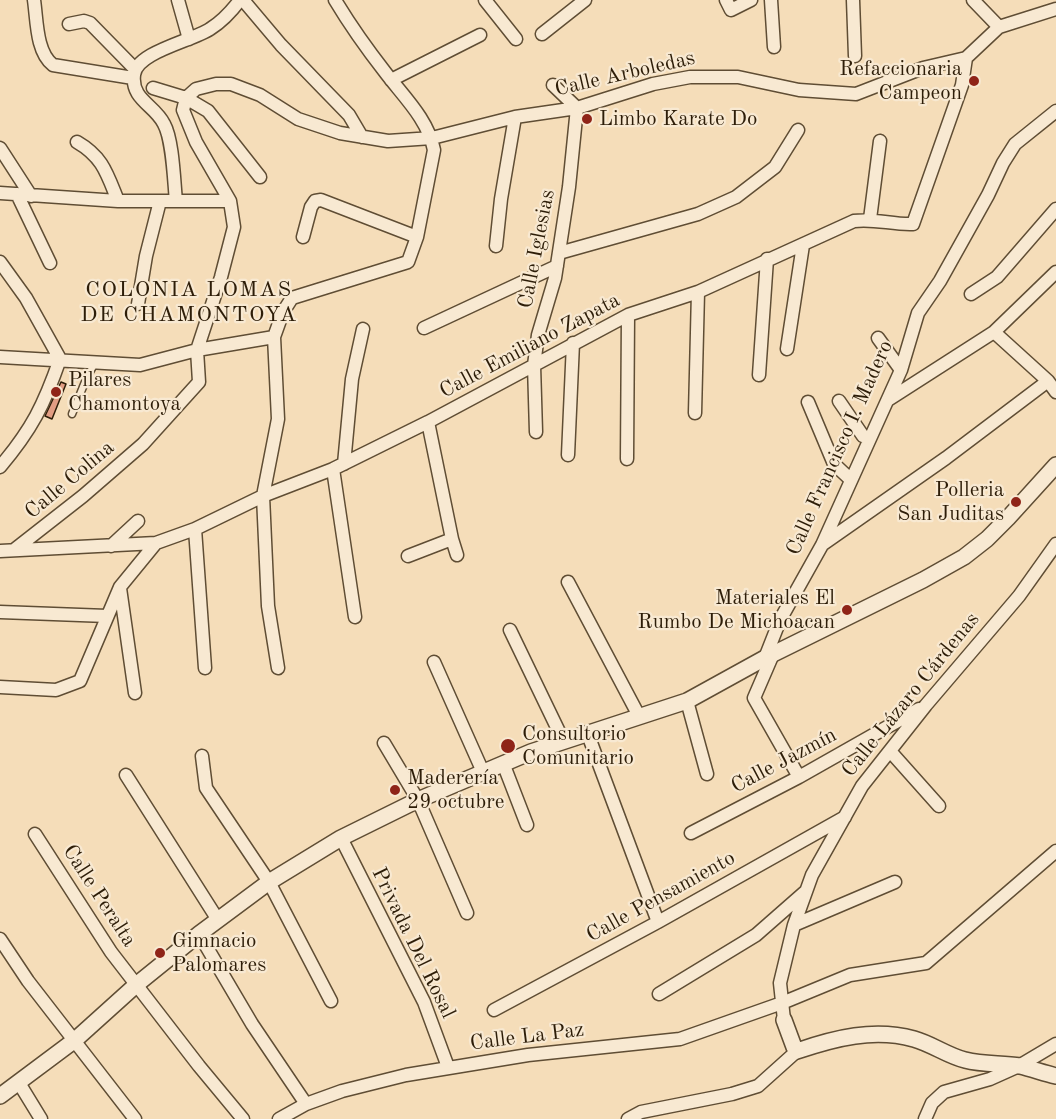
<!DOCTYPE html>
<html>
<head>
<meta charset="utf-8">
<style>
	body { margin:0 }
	canvas { display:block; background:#f5ddb9 }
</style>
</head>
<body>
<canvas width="1056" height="1119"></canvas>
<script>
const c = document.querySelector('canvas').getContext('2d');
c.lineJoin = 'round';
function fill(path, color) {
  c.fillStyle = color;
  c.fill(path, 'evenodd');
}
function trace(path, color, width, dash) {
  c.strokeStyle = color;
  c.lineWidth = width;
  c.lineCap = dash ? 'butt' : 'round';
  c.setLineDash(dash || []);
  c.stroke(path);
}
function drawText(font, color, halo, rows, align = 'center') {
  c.font = font + ' "Old Standard TT",serif';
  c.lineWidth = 4.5;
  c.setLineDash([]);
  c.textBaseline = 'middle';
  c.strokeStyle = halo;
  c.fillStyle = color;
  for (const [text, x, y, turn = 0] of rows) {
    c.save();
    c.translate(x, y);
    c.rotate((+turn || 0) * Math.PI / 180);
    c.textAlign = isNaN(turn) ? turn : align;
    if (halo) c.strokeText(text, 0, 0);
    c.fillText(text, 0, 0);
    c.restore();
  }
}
const building = new Path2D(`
	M61 382 66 384 52 419 45 416Z`);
fill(building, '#e29d83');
trace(building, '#2d1d08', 1.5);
const service = new Path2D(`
	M72 414 87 377 95 363`);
const minor = new Path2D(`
	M34 0C37 20 36 52 53 65L133 78
	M178 0 189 39
	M243 0 281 45 349 115 362 137
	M485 0 516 39
	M726 0 731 10 751 0
	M771 0 774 47
	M853 0 855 56
	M973 0 999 27
	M69 24 84 21 90 23 135 69
	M542 34 585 0
	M391 80 480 35
	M553 85 577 108
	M153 88 186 98 208 111 260 177
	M77 142C103 157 107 174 118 201
	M0 148 31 196
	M0 193 118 201H230
	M17 194 50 263
	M176 201C174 182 173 140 164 124 155 105 131 100 134 75 136 52 192 41 210 29 223 21 231 12 240 0
	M870 219 880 141
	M303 237 311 207 315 201 321 200 417 237
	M496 246 501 199 515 117
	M559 253 698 214 736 197 775 167 798 130
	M0 262 26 298 60 359C44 405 32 429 0 467
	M971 294 997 277 1056 209
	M138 304 146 256 160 201
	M424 328 557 266
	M994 332 1048 381 1056 392
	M878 338 901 370
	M787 349 803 245
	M0 357 140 365 197 350 274 337
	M759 375 767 259
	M888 400 994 332 1056 272
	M839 401 863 436 869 438
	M808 402 834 464 850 479
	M695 413 698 292
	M428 422 452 539 457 555
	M536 432 534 365 538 335 555 278 569 187 577 108
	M568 455 573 343
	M627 459 628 315
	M344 464 352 379 363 329
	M333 469 355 617
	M195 529 205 668
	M823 544 946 458 1048 381
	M111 546 138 521
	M14 550 83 496 143 444 199 382 197 350 221 277 234 227 230 201 196 142 183 110 186 98 196 89 216 84H231L260 95 298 119 340 133 388 141 432 138 515 117 577 108 653 84 690 77H738L799 90 856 94 923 68 966 58 999 27 1056 9
	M0 551 156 543 195 529 263 496 333 469 428 422 628 315 698 292 854 221C874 218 893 225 913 224L962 85 966 58
	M408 556 452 539
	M568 582 639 716
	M120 588 135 693
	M0 612 107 616
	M510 630 563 740
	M773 654 754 698 799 777
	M765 658 780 620 822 545 901 370 918 313 940 281 988 195 1003 163 1015 144 1056 111
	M434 662 483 772
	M278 668 268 606 263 496 278 419 274 337 283 312 292 298 408 262 417 237 434 150C428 119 403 96 385 72 367 49 350 25 335 0
	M0 687 56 690 80 681 120 587 156 543
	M687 701 707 774
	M587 732 658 922
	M384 743 418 800 467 913
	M890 751 939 806
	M202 756 206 788 269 882 331 1001
	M503 763 527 825
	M126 775 218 920
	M691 833 799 777 919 709
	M35 834 111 952 199 1066 243 1119
	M341 838 424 1002 448 1067
	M794 925 895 882
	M199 934 252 1024 306 1104
	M0 939 28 981 135 1119
	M659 994 756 935 805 892
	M494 1010 658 922 845 817
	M784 1020 780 983 794 925 812 875 862 786 926 705 1019 596 1056 544
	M19 1083 41 1119
	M279 1119 306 1104 342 1091 406 1075 528 1055 680 1039 782 1003 850 975 926 963 1056 851
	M628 1119 641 1112 732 1094 758 1086 797 1051
	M925 1119 932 1103 944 1092 990 1079 1019 1066 1056 1044`);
const tertiary = new Path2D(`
	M784 1020 794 1047 797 1051C835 1038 874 1028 914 1039 932 1044 948 1056 965 1060 984 1065 1002 1063 1020 1066 1032 1069 1044 1073 1056 1076
	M0 1096 75 1040 136 985 199 934 269 882 341 838 418 800 531 752 687 701 765 658 923 580 964 557 987 539 1008 518 1056 465`);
trace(service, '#5f4d34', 9);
trace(minor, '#5f4d34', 15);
trace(tertiary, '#5f4d34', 18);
trace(service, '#f8e9d2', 6);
trace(minor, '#f8e9d2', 12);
trace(tertiary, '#f8e9d2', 15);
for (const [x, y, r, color] of [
	[974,81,6,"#8f2418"],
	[587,119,6,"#8f2418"],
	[56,392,6,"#8f2418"],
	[1016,502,6,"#8f2418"],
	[847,610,6,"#8f2418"],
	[508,746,8,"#8f2418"],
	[395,790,6,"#8f2418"],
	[160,953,6,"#8f2418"]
]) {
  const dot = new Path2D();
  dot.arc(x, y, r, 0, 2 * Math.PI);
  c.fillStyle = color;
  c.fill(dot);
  trace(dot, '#f8e9d2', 2);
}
drawText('21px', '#2d1d08', '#f8e9d2', [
	["Refaccionaria",962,69,"right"],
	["Campeon",962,93,"right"],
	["Limbo Karate Do",599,119],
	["Pilares",68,380],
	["Chamontoya",68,404],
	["Polleria",1004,490,"right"],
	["San Juditas",1004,514,"right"],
	["Materiales El",835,598,"right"],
	["Rumbo De Michoacan",835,622,"right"],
	["Consultorio",522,734],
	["Comunitario",522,758],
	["Maderería",407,778],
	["29 octubre",407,802],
	["Gimnacio",172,941],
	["Palomares",172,965]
], 'left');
drawText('21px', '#2d1d08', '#f8e9d2', [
	["Calle Arboledas",625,74,-13],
	["Calle Iglesias",537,249,-79],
	["Calle Emiliano Zapata",530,346,-28],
	["Calle Francisco I. Madero",840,448,-66],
	["Calle Colina",70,480,-40],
	["Calle Lázaro Cárdenas",911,695,-51],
	["Calle Jazmín",784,761,-28],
	["Calle Peralta",99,896,57],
	["Calle Pensamiento",661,897,-29],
	["Privada Del Rosal",413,943,64],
	["Calle La Paz",527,1037,-7]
]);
c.letterSpacing = '1.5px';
drawText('22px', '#2d1d08', '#f8e9d2', [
	["COLONIA LOMAS",189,290],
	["DE CHAMONTOYA",189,315]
]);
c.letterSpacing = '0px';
</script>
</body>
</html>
